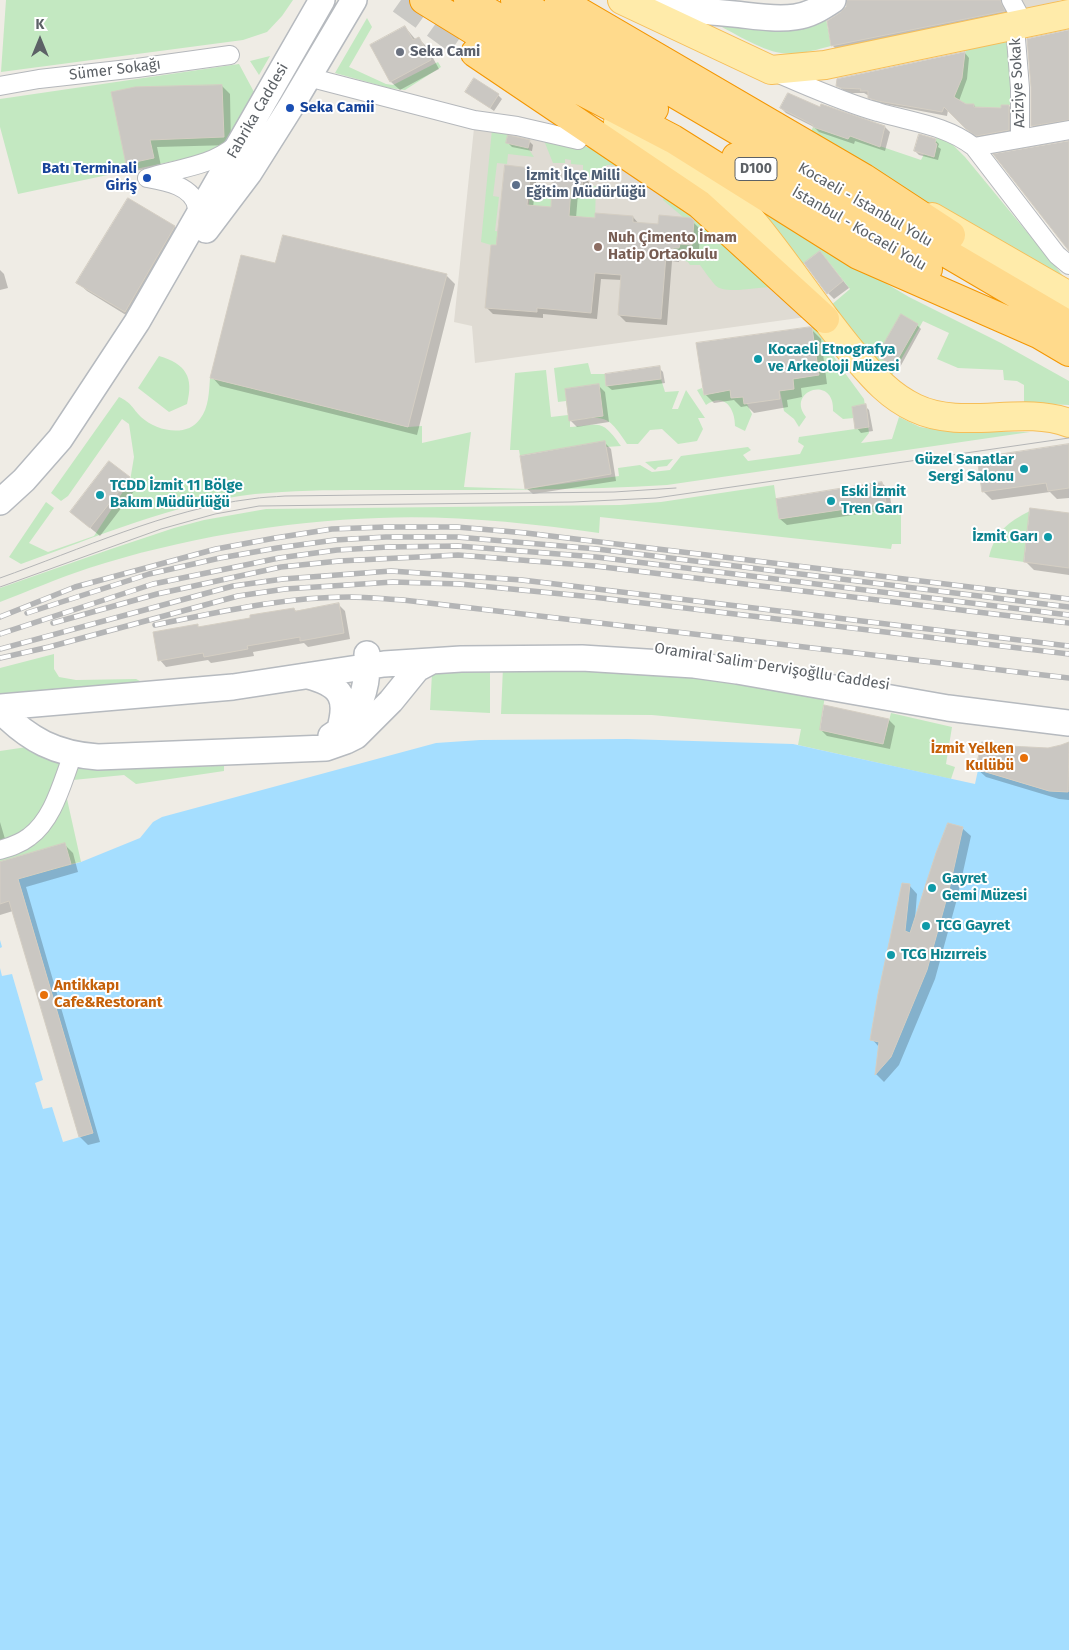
<!DOCTYPE html>
<html>
<head>
<meta charset="utf-8">
<style>
	body { margin:0 }
	#map { position:relative; width:1069px; height:1650px; overflow:hidden; background:#efece5; font-family:"Fira Sans",sans-serif }
	canvas { display:block }
	.north { position:absolute; left:15px; top:15px; width:50px; height:50px; -webkit-text-stroke:4px #fff; paint-order:stroke; rotate:0deg; font-size:14px; font-weight:700; line-height:20px; text-align:center; color:#5c6166 }
	.north::after { content:''; display:block; margin:auto; width:18px; height:22px; background:#5c6166; clip-path:polygon(50% 0,100% 100%,50% 72%,0 100%) }
</style>
</head>
<body>
<div id="map">
<canvas width="1069" height="1650"></canvas>
<div class="north">K</div>
</div>
<script>
const c = document.querySelector('canvas').getContext('2d');
c.lineJoin = 'round';
function fill(path, color) {
  c.fillStyle = color;
  c.fill(path, 'evenodd');
}
function trace(path, color, width, dash) {
  c.strokeStyle = color;
  c.lineWidth = width;
  c.lineCap = dash ? 'butt' : 'round';
  c.setLineDash(dash || []);
  c.stroke(path);
}
function drawText(font, color, halo, rows, align = 'center') {
  c.font = font + ' "Fira Sans",sans-serif';
  c.lineWidth = 4;
  c.setLineDash([]);
  c.textBaseline = 'middle';
  c.strokeStyle = halo;
  c.fillStyle = color;
  for (const [text, x, y, turn = 0] of rows) {
    c.save();
    c.translate(x, y);
    c.rotate((+turn || 0) * Math.PI / 180);
    c.textAlign = isNaN(turn) ? turn : align;
    if (halo) c.strokeText(text, 0, 0);
    c.fillText(text, 0, 0);
    c.restore();
  }
}
fill(new Path2D(`
	M1019 0H1061L1025 11Z
	M474 128 565 141 587 147 647 175 806 317 475 363 472 326 454 322Z`), '#dfdbd3');
fill(new Path2D(`
	M6 0H293L282 16 267 32 243 40 1 72Z
	M825 13 831 46C815 50 797 56 781 53 760 50 731 31 712 22Z
	M367 18 372 27 349 67 386 84 393 85 438 62 441 67 405 90 389 88 335 73Z
	M1013 40 1014 105H1001V108L974 107 972 104H966L954 97 962 74 966 48Z
	M270 56 259 75 250 61Z
	M239 64 254 92 231 136 216 152 18 194 0 127V99Z
	M813 127 848 139 850 136 921 160 924 154 934 157 937 144 935 143 937 134 951 143 965 157 1069 283V286L809 136Z
	M492 129 509 131 507 143 528 148 534 157 508 154 507 164 497 163 493 196 499 197 495 231 522 235 520 248 491 245 481 242Z
	M543 138 565 141 608 153 648 184 613 165H606L605 180 583 176V165L571 164V160L565 159V163H553Z
	M531 185 582 189V185L596 186 595 218 569 216 570 209 535 206 528 215Z
	M666 190 771 287C757 287 724 295 715 285 710 279 705 272 700 265H690L688 262 673 256V248H679L680 244 692 245 694 218 683 217 663 200Z
	M753 205 909 297 1001 343 1069 381V405L1024 403V385L1017 381 1004 380 1003 370 958 368 937 359 949 333 923 321 890 379 830 306 850 289 820 251 799 267Z
	M812 326H814L842 369 864 399 869 433 861 443 892 439 899 417 920 427 945 431 1030 432 667 485C580 490 494 490 407 490 357 490 305 489 255 494 174 503 97 537 21 564L9 557 46 502 54 508 29 543 48 552 94 536 130 481 134 457 129 424 122 419 68 496 61 501 51 493 119 397C132 403 132 408 141 417 156 431 187 438 200 419 209 408 209 391 210 378L408 427 422 426V443L471 432 464 487 525 489 619 476 618 468 640 465 652 472 670 470 681 456 748 447 751 450 743 455 748 461 800 454 804 446 798 442 799 437 855 429 854 418 843 419 833 411C835 374 785 391 806 417L799 427 794 419 784 411 780 391 746 396 747 404 752 414 745 431 735 426C735 408 724 392 706 405L697 390 702 388 704 395 730 390 731 398 743 397V395L794 389 793 379 819 375Z
	M159 356C186 364 194 377 187 404L169 412 138 388Z
	M588 363 591 374H605L606 386 661 379 665 392 679 391 672 409H678L686 390 705 418H698L703 429 697 441 678 444 662 429 650 430 638 444H627C607 414 605 416 570 421V427C601 425 601 418 621 446L606 447 605 442 520 456 519 450H510L515 373 546 370 551 417 568 415 566 401 558 402 554 368Z
	M673 459 667 466 658 467 655 470 645 462Z
	M774 485 779 519 886 503 901 511V544H892L891 549 600 517 599 533C526 523 453 515 379 518 284 521 179 539 89 568 58 578 29 591 0 602V588L111 549 174 528 204 520 266 509 620 505 661 502Z
	M1030 511 1024 562 989 557C995 532 1008 522 1030 511Z
	M54 654V669L59 677 76 680 136 679 146 684 0 699V668Z
	M503 667 655 671 825 695 820 730 883 744 891 713 952 727 946 764 955 767 951 779 798 745 801 729 652 715 501 714Z
	M490 668V713L430 710 432 673Z
	M27 747 112 768 224 766V771L136 784 124 775 73 780 65 790 81 862 71 864 0 894V751Z`), '#c3e8c1');
fill(new Path2D(`
	M627 739 793 744 975 784 978 770 1049 791 1069 792V1650H0V904L18 879 81 862 140 838 153 822 162 817 436 743 480 740Z`), '#a5deff');
fill(new Path2D(`
	M21 888 93 1133 63 1142 52 1107 43 1109 35 1083 43 1080 12 974 2 976 0 968V948L2 947 0 940V904Z`), '#efece5');
fill(new Path2D(`
	M847 0H1006L1010 17 839 52 833 46 828 22 842 13 847 7Z
	M405 27 416 40 419 39 427 47 439 69 400 90 391 82 371 45Z
	M1069 31V127L1038 131 1032 126Z
	M965 53 969 58 967 79 959 101 966 105H974L976 108 1002 109 1009 106 1014 111V134L982 140 972 134 948 110 947 116 874 102 869 96 864 93H847L838 86Z
	M222 86 230 94 231 145 157 147 161 166 135 171 127 163 112 93Z
	M467 92 498 95 502 99 494 111Z
	M781 108 820 109 885 127 890 132 885 151 855 141 854 144 819 132 814 127 786 113Z
	M935 140 939 144 938 147 941 149 938 160 919 155 915 151Z
	M529 141 533 145 532 151 512 147 508 143Z
	M530 169 537 176 533 207 552 209 582 175 589 182 588 195 578 194 576 218 596 219 633 217 639 224 659 225 690 219 700 229 699 251 686 250V254H679V262L672 261 667 325 626 322 619 315 622 280 601 279 597 319 543 314V318L493 314 486 307 497 247Z
	M128 200 175 227 183 236 134 320 87 291 78 283Z
	M820 252 849 288 834 299 828 293Z
	M276 265 446 275 455 284 417 435 220 386 212 377Z
	M0 270 4 274 8 288 0 290Z
	M917 325 921 329 899 369 879 356Z
	M810 328 821 339 827 384 801 388 802 397 787 400 788 407 754 413 747 406 741 407 734 400 714 403 705 394Z
	M659 368 663 372 665 383 612 390 607 386Z
	M598 385 605 392 609 422 577 427 570 420Z
	M865 406 869 410 873 431 861 433 857 428Z
	M605 443 611 449 616 481 533 494 526 488Z
	M1069 445V498L1057 499 1050 492 992 500 983 491Z
	M129 478 138 486 100 536 71 512Z
	M882 483 889 490 892 509 787 525 780 519Z
	M1069 514V575L1034 570 1025 561Z
	M338 604 345 611 350 639 308 647 304 643 253 652 254 656 211 663 208 660 166 667 160 660 197 625 200 628 294 609 297 612Z
	M889 720 895 726 890 749 827 736 821 730Z
	M1069 743V800L1059 799 986 777 977 769 1009 747 1048 749 1062 747Z
	M0 822 5 839 0 841Z
	M962 828 971 836 957 899 935 979 899 1065 884 1082 876 1074 879 1047 872 1039 909 885 917 894 915 919Z
	M64 844 73 853 78 872 26 887 100 1142 88 1145 80 1137 13 911 0 915V884Z`), '#0003');
const building = new Path2D(`
	M847 0H1000L1005 11 831 46 827 21 841 12 846 7Z
	M405 26 413 40 419 37 431 60 390 82 370 45Z
	M1069 30V120L1031 126V87L1027 39Z
	M965 52 962 78 954 97 966 104H974V107L1001 108V105H1009V130L976 136 966 129 944 107 942 112 878 101 868 98V91H860L861 89 841 88 836 86 837 79Z
	M474 78 499 94 490 108 465 92Z
	M222 85 224 137 150 140 154 158 126 164 111 92 135 87Z
	M788 93 820 107 821 104 885 126 880 147 850 136 848 139 813 127V125L780 108Z
	M919 134 936 139 935 143 937 144 934 157 914 151Z
	M508 135 530 140 528 148 506 143Z
	M1069 141V251L993 154Z
	M505 165 531 168 527 205 551 207 553 170 583 174 582 189 571 188 569 216 595 218V213L633 216V222L658 224 659 215 691 218 694 221 692 245 680 244 679 248H673V256L666 255 661 319 618 315 621 275 595 273 591 313 537 308V312L485 308 491 245H496Z
	M128 198 175 226 125 312 76 283Z
	M283 235 447 274 408 427 210 378 241 255 275 263Z
	M820 251 843 281 827 294 804 263Z
	M901 314 918 324 894 366 877 356Z
	M810 327 812 328 819 375 793 379 794 389 779 391 780 399 744 404 743 397 731 398 730 390 704 395 696 343Z
	M660 366 661 379 606 386 605 374Z
	M599 384 603 416 569 421 565 389Z
	M866 404 869 427 855 429 852 407Z
	M605 441 611 474 525 489 520 456Z
	M1069 444V488L1048 491 1046 483 982 492 977 458Z
	M109 461 130 477 90 528 70 512Z
	M882 482 886 503 779 519 776 499Z
	M1030 508 1069 513V568L1024 562Z
	M339 603 344 633 300 641V637L247 646 248 649 204 657 203 653 158 661 153 632 198 624V627L250 618V615L294 608 295 611Z
	M824 705 889 719 883 744 820 730Z
	M982 742 1009 746 1048 748 1061 745 1069 742 1068 792 1049 791 976 769Z
	M948 823 963 827 949 890 927 970 891 1057 875 1075 879 1042 870 1040 878 994 902 883 910 884 905 931 910 933 936 853Z
	M65 843 71 864 18 879 93 1133 79 1137 9 901 0 904V862Z`);
fill(building, '#cac7c2');
trace(building, '#d4cec3', 1);
trace(new Path2D(`
	M401 0 475 53`), '#cac9c5', 28, [28, 14]);
const street = new Path2D(`
	M1011 0 1024 24
	M1015 27 1020 88V138
	M774 72C808 86 842 102 878 112 911 122 946 125 974 147L1047 242 1057 255 1069 265
	M308 77 474 120 517 126 578 140
	M0 86 39 79 137 68 230 55
	M974 147 1069 130
	M147 178C178 168 209 167 235 146
	M148 178C165 181 194 186 197 208 197 212 196 216 195 220
	M0 850C10 847 20 844 29 837 51 821 60 790 69 765`);
const secondary = new Path2D(`
	M636 1C668 8 701 11 734 14 754 16 775 20 795 17 810 15 821 8 833 0
	M206 230 249 173 290 108 354 0
	M0 502 24 480 60 439 137 322 322 0
	M308 676C342 685 349 698 339 732
	M0 707 233 687 384 664 461 659 582 658 694 665 737 671 948 708 1069 723
	M0 710C29 740 56 754 98 757L326 748 346 741 356 736 391 701 417 669 432 661
	M331 736C360 720 369 685 367 654`);
const primary = new Path2D(`
	M622 0 771 70 825 65 1069 14
	M618 122C663 151 718 180 752 221 787 263 816 309 851 351 871 374 887 395 915 408 963 431 1021 405 1069 423
	M932 217 1069 296`);
const highway = new Path2D(`
	M424 0 520 59 673 139 858 255 1045 337
	M468 0 654 109
	M515 0 1069 325
	M559 0 864 178 951 235
	M475 53 699 204 825 319
	M736 157 928 269
	M1030 329 1069 352`);
trace(street, '#b5b8bc', 20);
trace(secondary, '#b6babf', 28);
trace(primary, '#f6be58', 30);
trace(highway, '#f49600', 30);
trace(street, '#fff', 18);
trace(secondary, '#fff', 25);
trace(primary, '#ffebaa', 28);
trace(highway, '#ffda8c', 28);
trace(new Path2D(`
	M0 578C79 550 168 509 251 499 262 497 274 497 285 496L614 492 676 488
	M0 587 161 529 215 514 259 506 573 502 656 498 1069 438`), '#b4b5b6', 1);
const rail = new Path2D(`
	M27 613 149 574 220 558 277 548 335 540 386 537H457L597 549 1069 607
	M0 617 75 587 216 549 275 538 332 529 385 527H457L526 533 1069 599
	M53 623 157 594 281 567 339 561 458 555 595 566 1069 623
	M155 625C219 612 284 597 349 597 367 597 385 599 403 600L1069 678
	M0 634 153 584 279 558 337 550 388 547 458 546 596 557 1069 615
	M0 649 233 586 283 579 391 571 522 580 1069 646
	M0 658 49 647 238 596 285 589 393 582 460 584 593 597 1069 654`);
trace(rail, '#b4b5b6', 5.5);
trace(rail, '#fff', 4, [11]);
for (const [x, y, r, color] of [
	[400,52,5,"#6b7280"],
	[290,108,5,"#1a4fb4"],
	[147,178,5,"#1a4fb4"],
	[516,185,5,"#5c6f8a"],
	[598,247,5,"#8d6e63"],
	[758,359,5,"#0f9aa8"],
	[1024,469,5,"#0f9aa8"],
	[100,495,5,"#0f9aa8"],
	[831,501,5,"#0f9aa8"],
	[1048,537,5,"#0f9aa8"],
	[1024,758,5,"#e8710a"],
	[932,888,5,"#0f9aa8"],
	[926,926,5,"#0f9aa8"],
	[891,955,5,"#0f9aa8"],
	[44,995,5,"#e8710a"]
]) {
  const dot = new Path2D();
  dot.arc(x, y, r, 0, 2 * Math.PI);
  c.fillStyle = color;
  c.fill(dot);
  trace(dot, '#fff', 2);
}
for (const [x, y, w] of [
	[756,169,42]
]) {
  const box = new Path2D();
  box.roundRect(x - w / 2, y - 11.5, w, 23, 4);
  c.fillStyle = '#fff';
  c.fill(box);
  trace(box, '#5c6166', 1);
}
drawText('bold 14px', '#5c6166', null, [
	["D100",756,169]
]);
drawText('bold 15px', '#5b616d', '#fff', [
	["Seka Cami",410,52]
], 'left');
drawText('15px', '#5c6166', '#fff', [
	["Sümer Sokağı",115,70,-7],
	["Aziziye Sokak",1018,83,-93],
	["Fabrika Caddesi",258,111,-60],
	["Kocaeli - İstanbul Yolu",865,205,30],
	["İstanbul - Kocaeli Yolu",859,229,30],
	["Oramiral Salim Dervişoğllu Caddesi",772,667,9]
]);
drawText('bold 15px', '#164399', '#fff', [
	["Seka Camii",300,108],
	["Batı Terminali",137,169,"right"],
	["Giriş",137,186,"right"]
], 'left');
drawText('bold 15px', '#4e5e75', '#fff', [
	["İzmit İlçe Milli",526,176],
	["Eğitim Müdürlüğü",526,193]
], 'left');
drawText('bold 15px', '#785e54', '#fff', [
	["Nuh Çimento İmam",608,238],
	["Hatip Ortaokulu",608,255]
], 'left');
drawText('bold 15px', '#0d838f', '#fff', [
	["Kocaeli Etnografya",768,350],
	["ve Arkeoloji Müzesi",768,367],
	["Güzel Sanatlar",1014,460,"right"],
	["Sergi Salonu",1014,477,"right"],
	["TCDD İzmit 11 Bölge",110,486],
	["Bakım Müdürlüğü",110,503],
	["Eski İzmit",841,492],
	["Tren Garı",841,509],
	["İzmit Garı",1038,537,"right"],
	["Gayret",942,879],
	["Gemi Müzesi",942,896],
	["TCG Gayret",936,926],
	["TCG Hızırreis",901,955]
], 'left');
drawText('bold 15px', '#c56008', '#fff', [
	["İzmit Yelken",1014,749],
	["Kulübü",1014,766],
	["Antikkapı",54,986,"left"],
	["Cafe&Restorant",54,1003,"left"]
], 'right');
</script>
</body>
</html>
